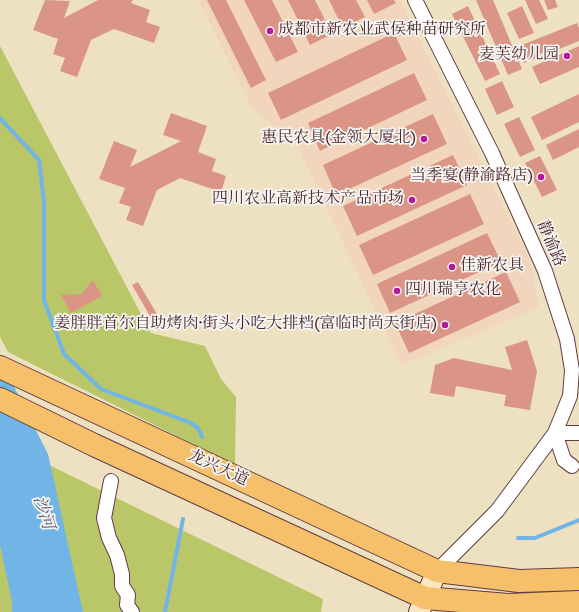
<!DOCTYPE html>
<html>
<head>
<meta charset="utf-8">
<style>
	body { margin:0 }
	canvas { display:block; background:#ede1c2 }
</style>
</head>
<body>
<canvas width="579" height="612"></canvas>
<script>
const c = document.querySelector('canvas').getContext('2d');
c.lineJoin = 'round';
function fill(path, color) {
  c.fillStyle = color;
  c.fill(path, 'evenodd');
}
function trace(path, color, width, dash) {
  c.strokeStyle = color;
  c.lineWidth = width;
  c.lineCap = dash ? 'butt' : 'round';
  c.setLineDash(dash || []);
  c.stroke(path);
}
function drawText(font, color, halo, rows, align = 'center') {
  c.font = font + ' "IM FELL DW Pica","Noto Serif SC",serif';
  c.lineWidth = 3.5;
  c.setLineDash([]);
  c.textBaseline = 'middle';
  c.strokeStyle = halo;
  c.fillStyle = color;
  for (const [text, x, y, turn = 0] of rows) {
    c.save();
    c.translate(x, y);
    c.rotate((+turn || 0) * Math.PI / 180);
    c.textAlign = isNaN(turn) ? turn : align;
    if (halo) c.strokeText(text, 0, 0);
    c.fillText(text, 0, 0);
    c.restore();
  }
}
fill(new Path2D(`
	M198 0H400L530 260 539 307 401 365 295 141 252 109Z`), '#f1d5bd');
fill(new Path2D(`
	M0 46 151 333 205 346 221 379 236 397 235 465 8 352 0 337Z
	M0 441 323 599 321 612H0Z`), '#b9c769');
fill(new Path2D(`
	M0 359 48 454 83 612H12V601L0 545Z`), '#71b5e7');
trace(new Path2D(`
	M0 118 39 160 44 202V300L64 354 101 389 191 423 198 428 202 437
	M518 538H535L579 520
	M165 612 183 519`), '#71b5e7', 4);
fill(new Path2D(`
	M45 0 70 1 64 18 98 0H133L131 3 150 10 146 22 160 27 154 43 114 29 91 40 77 77 60 71 65 58 53 54 58 39 33 30Z
	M207 0H226L266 80 251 88Z
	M244 0H272L298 52 276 62Z
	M288 0H315L332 34 310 45Z
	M329 0H356L365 17 343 28Z
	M367 0H394L396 3 374 14Z
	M476 0H493L522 69 508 75Z
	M525 0H539L548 19 536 24Z
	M544 0H555L558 7 548 10Z
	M468 6 500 74 485 81 452 14Z
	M522 6 534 33 519 39 507 13Z
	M577 23 579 28V41L524 63 517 47Z
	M394 33 407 60 281 120 268 93Z
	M579 46V67L540 84 532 67Z
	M414 73 427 100 320 151 308 123Z
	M502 81 514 107 497 115 485 89Z
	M579 94V122L542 140 531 117Z
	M171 113 207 126 198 152 216 159 212 171 226 176 221 192 180 178 157 190 143 226 126 220 131 207 119 203 125 188 99 179 114 141 137 150 130 167 181 141 163 135Z
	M433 114 447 144 336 195 323 165Z
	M519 117 535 150 520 157 504 124Z
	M579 129V147L553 160 546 145Z
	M453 155 467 185 357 236 343 206Z
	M540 156 557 190 542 197 525 163Z
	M470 194 484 224 373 275 359 245Z
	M487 233 501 262 390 313 377 284Z
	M506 272 520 302 409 353 395 323Z
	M93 280 102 296 71 313 61 295 81 294Z
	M138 282 164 326 158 330 132 285Z
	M527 340 537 371 530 410 504 406 506 395 456 386 454 397 430 393 435 365 454 358 512 370 505 347Z`), '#da9586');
const street = new Path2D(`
	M415 0 492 153 545 271 567 339 572 370 570 396 555 433 497 511 437 571
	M572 466 564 460 555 433H579
	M111 481 104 518 109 538 117 555 122 574V586L128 595 127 605 132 612`);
const secondary = new Path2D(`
	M419 612 437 571`);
const primary = new Path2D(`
	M0 367 437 571 519 581 579 579
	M0 399 94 445 425 598 508 605 579 602`);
trace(street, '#623c42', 16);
trace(secondary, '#623c42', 22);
trace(primary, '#623c42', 24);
trace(street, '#fff', 14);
trace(secondary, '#fbe6c4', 20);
trace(primary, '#f6c06b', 22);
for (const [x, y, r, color] of [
	[270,31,4,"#b5179e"],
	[567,56,4,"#b5179e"],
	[424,139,4,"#b5179e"],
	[541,177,4,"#b5179e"],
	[412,200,4,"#b5179e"],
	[452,267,4,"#b5179e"],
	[397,291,4,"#b5179e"],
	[445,325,4,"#b5179e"]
]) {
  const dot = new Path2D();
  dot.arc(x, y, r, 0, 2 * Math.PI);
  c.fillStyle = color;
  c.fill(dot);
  trace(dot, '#f6f6f2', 1.5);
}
drawText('16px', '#4a1f2b', '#f6f6f2', [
	["成都市新农业武侯种苗研究所",278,31,"left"],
	["麦芙幼儿园",559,56],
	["惠民农具(金领大厦北)",416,139],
	["当季宴(静渝路店)",533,177],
	["四川农业高新技术产品市场",404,200],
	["佳新农具",460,267,"left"],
	["四川瑞亨农化",405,291,"left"],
	["姜胖胖首尔自助烤肉·街头小吃大排档(富临时尚天街店)",437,325]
], 'right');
drawText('16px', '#4a1f2b', '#f6f6f2', [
	["静渝路",550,244,67],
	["龙兴大道",218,469,25]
]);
drawText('italic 17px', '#58546d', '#f6f6f2', [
	["沙河",42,513,72]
]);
</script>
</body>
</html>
